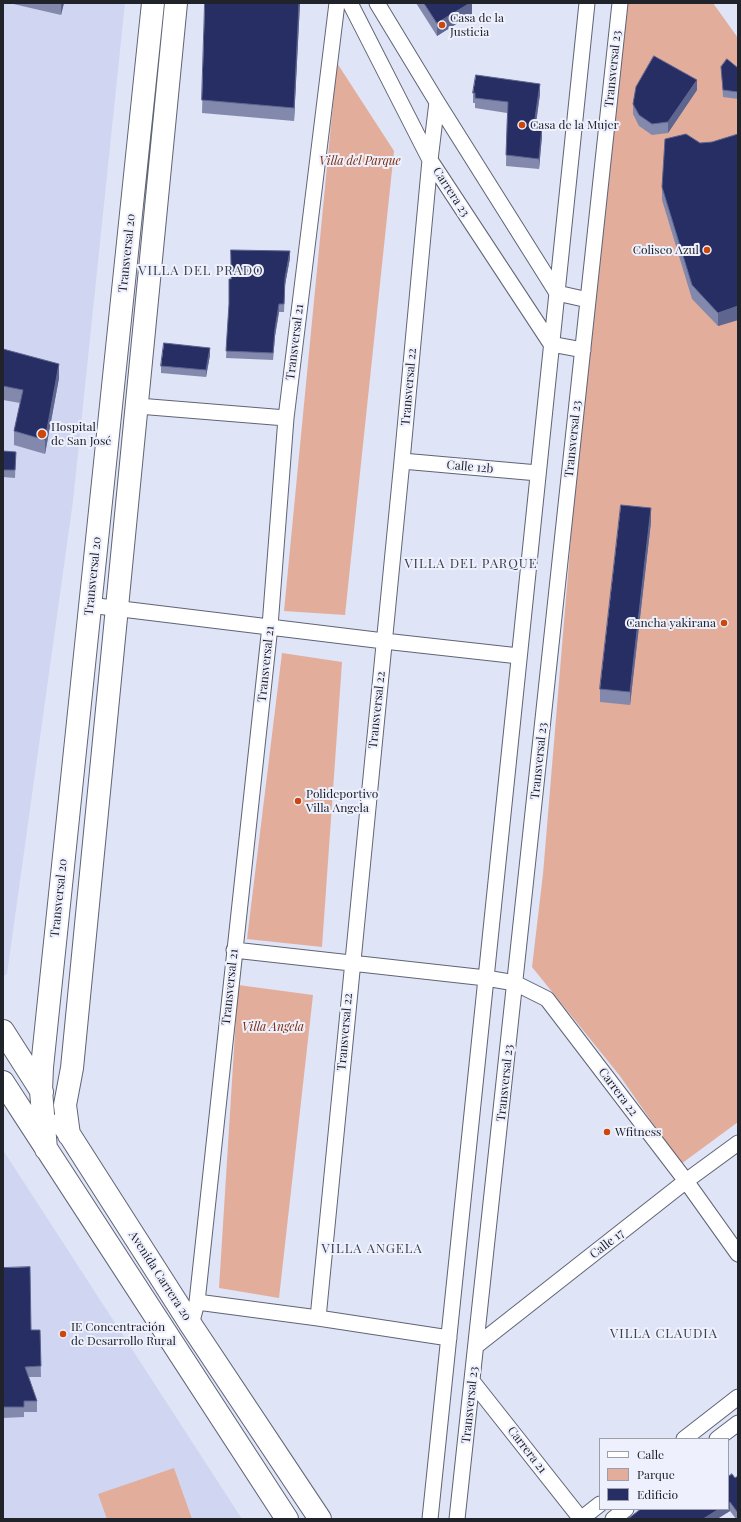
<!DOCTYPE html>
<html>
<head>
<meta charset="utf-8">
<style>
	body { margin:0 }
	#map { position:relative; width:741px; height:1522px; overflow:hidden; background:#dfe4f7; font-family:"Playfair Display",serif }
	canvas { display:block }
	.frame { position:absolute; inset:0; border:4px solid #21232a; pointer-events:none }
	.legend { position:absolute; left:599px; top:1438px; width:130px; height:72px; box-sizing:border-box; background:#eef1fd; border:1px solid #9c9fa9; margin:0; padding:5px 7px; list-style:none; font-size:12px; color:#21232a }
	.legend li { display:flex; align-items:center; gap:8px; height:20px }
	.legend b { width:20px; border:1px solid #9c9fa9 }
</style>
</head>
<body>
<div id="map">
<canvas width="741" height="1522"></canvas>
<div class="frame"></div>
<ul class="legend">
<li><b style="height:5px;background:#fff"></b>Calle</li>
<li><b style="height:11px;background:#e3ad9b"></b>Parque</li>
<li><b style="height:11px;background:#272e63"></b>Edificio</li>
</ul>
</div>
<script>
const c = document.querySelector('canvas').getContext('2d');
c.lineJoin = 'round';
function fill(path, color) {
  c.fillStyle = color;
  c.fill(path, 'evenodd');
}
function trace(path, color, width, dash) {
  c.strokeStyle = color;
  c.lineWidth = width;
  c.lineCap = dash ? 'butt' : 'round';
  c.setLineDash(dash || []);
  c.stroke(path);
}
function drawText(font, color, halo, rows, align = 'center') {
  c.font = font + ' "Playfair Display",serif';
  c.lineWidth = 4;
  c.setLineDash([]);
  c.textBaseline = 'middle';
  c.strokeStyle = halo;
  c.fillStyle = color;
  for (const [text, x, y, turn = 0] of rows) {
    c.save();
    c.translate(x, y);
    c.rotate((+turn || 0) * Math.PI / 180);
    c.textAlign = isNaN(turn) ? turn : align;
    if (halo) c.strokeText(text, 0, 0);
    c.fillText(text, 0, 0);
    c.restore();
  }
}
fill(new Path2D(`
	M3 3H125L73 501 7 974 3 976Z
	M3 1150 242 1519H3Z`), '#d0d6f1');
fill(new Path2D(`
	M620 3H713L738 38V1122L681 1164 620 1076 532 967 543 874 569 562 593 229Z
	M337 63 394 151 345 615 284 611Z
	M282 653 342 662 322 947 247 939Z
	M238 985 313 995 279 1298 219 1288Z
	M174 1468 192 1519H107L98 1494Z`), '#e3ad9b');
const street = new Path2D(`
	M350 3 430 160 551 344 583 350
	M377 3 437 102 557 293 588 300
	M138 406 286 418
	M402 461 538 473
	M89 605 384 641 519 656
	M234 950 486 978 515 983 547 999 686 1181 738 1254
	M197 1302 318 1318 449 1338
	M318 1318 402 461 430 160 437 102
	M191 1325 197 1302 270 626 286 418 337 3
	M476 1346 686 1181 738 1143
	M472 1381 581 1519 600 1504
	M684 1439 738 1397
	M717 1439 738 1423
	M430 1519 587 3
	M457 1519 620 3
	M613 1519 626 1509`);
const secondary = new Path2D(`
	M3 1031 42 1092
	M3 1082 287 1519
	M62 1123 191 1325 320 1519
	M69 1135 65 1105 72 1068 176 3
	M46 1149 41 1091 42 1067 153 3`);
trace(street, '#606475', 17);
trace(secondary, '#606475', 24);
trace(street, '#fff', 15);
trace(secondary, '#fff', 22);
fill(new Path2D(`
	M9 3H64L61 15Z
	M205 3H300L294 121 202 113Z
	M416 3H472V14L437 36Z
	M721 67 738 68V99L723 97Z
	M697 90 668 133 652 135 639 126 633 114V104Z
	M473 93 540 94 536 125 542 136 539 169 506 166 507 113 475 108V103H473Z
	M662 187 738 320 718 326 692 299 662 200Z
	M290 258 285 285 284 312H279L275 336 273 360 226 358 231 279Z
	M3 349 59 378 45 454 14 445V431L20 403 3 400Z
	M210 355 206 377 161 373V366Z
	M3 451 16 452 15 478 3 477Z
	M651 522 630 705 600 702V689Z
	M3 1268 31 1330H40L41 1377H29L37 1401V1412H24V1417L3 1418Z
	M738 1476V1519H736L730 1511 717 1519H628L728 1509 735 1478Z`), '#8389ad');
fill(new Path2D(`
	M61 3H64L61 15Z
	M299 3H300L294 121V108Z
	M470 3H472V14L437 36V23Z
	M697 80V90L668 133V122Z
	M540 84V94L534 135V125Z
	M542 126V136L539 169V159Z
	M290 251V258L285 285 284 312 285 278Z
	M279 304V312L275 336 273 360 275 329Z
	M738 306V320L718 326V313Z
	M210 348V355L206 377V370Z
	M59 364V378L45 454V440Z
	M651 508V522L630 705V692Z
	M730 1502V1511L717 1519H703L719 1509H728V1504Z`), '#5e658f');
const building = new Path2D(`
	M205 3H299L294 108 202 100Z
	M424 3H470L437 23Z
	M654 56 697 80 668 122 652 124 639 115 633 104 636 87Z
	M727 59 738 68V92L723 90 721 67Z
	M476 75 540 84 534 125 542 126 539 159 506 155 508 102 475 98V93H473Z
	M738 126V306L718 313 692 285 662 187 665 139 686 134 700 143 712 142 738 134Z
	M231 250 290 251 285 278 284 304H279L275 329 273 353 226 351 229 304V279H231Z
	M164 343 210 348 206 370 161 366Z
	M3 349 59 364 45 440 14 431 23 390 3 386Z
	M3 451 16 452 15 470H3Z
	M621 505 651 508 630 692 600 689Z
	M30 1267 31 1330H40L41 1366 25 1367 37 1401H24V1407H3V1268Z
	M732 1474 735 1478 738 1476V1513L730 1502 728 1504V1477Z
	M641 1509H719L703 1519H628Z`);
fill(building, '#272e63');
trace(building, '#5e658f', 1);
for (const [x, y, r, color] of [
	[442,25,4,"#cd460c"],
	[522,125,4,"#cd460c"],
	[707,250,4,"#cd460c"],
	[42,434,5,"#cd460c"],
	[724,623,4,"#cd460c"],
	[298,801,4,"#cd460c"],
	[607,1132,4,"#cd460c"],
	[63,1334,4,"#cd460c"]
]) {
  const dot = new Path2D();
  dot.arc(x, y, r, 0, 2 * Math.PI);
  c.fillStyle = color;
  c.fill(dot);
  trace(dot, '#eef1fd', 1.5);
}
drawText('12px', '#21232a', '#eef1fd', [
	["Casa de la",450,18],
	["Justicia",450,32],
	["Casa de la Mujer",530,125],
	["Coliseo Azul",699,250,"right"],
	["Hospital",51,427],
	["de San José",51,441],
	["Cancha yakirana",716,623,"right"],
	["Polideportivo",306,794],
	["Villa Angela",306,808],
	["Wfitness",615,1132],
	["IE Concentración",71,1327],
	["de Desarrollo Rural",71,1341]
], 'left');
drawText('12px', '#21232a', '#eef1fd', [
	["Transversal 23",613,69,-84],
	["Carrera 23",451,192,57],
	["Transversal 20",127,253,-84],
	["Transversal 21",295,342,-83],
	["Transversal 22",409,387,-85],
	["Transversal 23",573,439,-84],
	["Calle 12b",470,467,5],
	["Transversal 20",93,576,-84],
	["Transversal 21",266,664,-84],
	["Transversal 22",377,710,-84],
	["Transversal 23",539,761,-84],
	["Transversal 20",59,898,-84],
	["Transversal 21",230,987,-84],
	["Transversal 22",345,1032,-85],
	["Transversal 23",505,1083,-84],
	["Carrera 22",618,1092,53],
	["Calle 17",607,1244,-38],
	["Avenida Carrera 20",160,1276,57],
	["Transversal 23",470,1405,-84],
	["Carrera 21",527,1450,52]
]);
drawText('italic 12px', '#7e2b0a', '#eef1fd', [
	["Villa del Parque",360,161],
	["Villa Angela",273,1027]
]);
c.letterSpacing = '1px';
drawText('13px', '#3a3e4d', '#eef1fd', [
	["VILLA DEL PRADO",201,271],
	["VILLA DEL PARQUE",471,564],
	["VILLA ANGELA",372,1249],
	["VILLA CLAUDIA",664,1334]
]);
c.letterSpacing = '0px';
</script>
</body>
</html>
